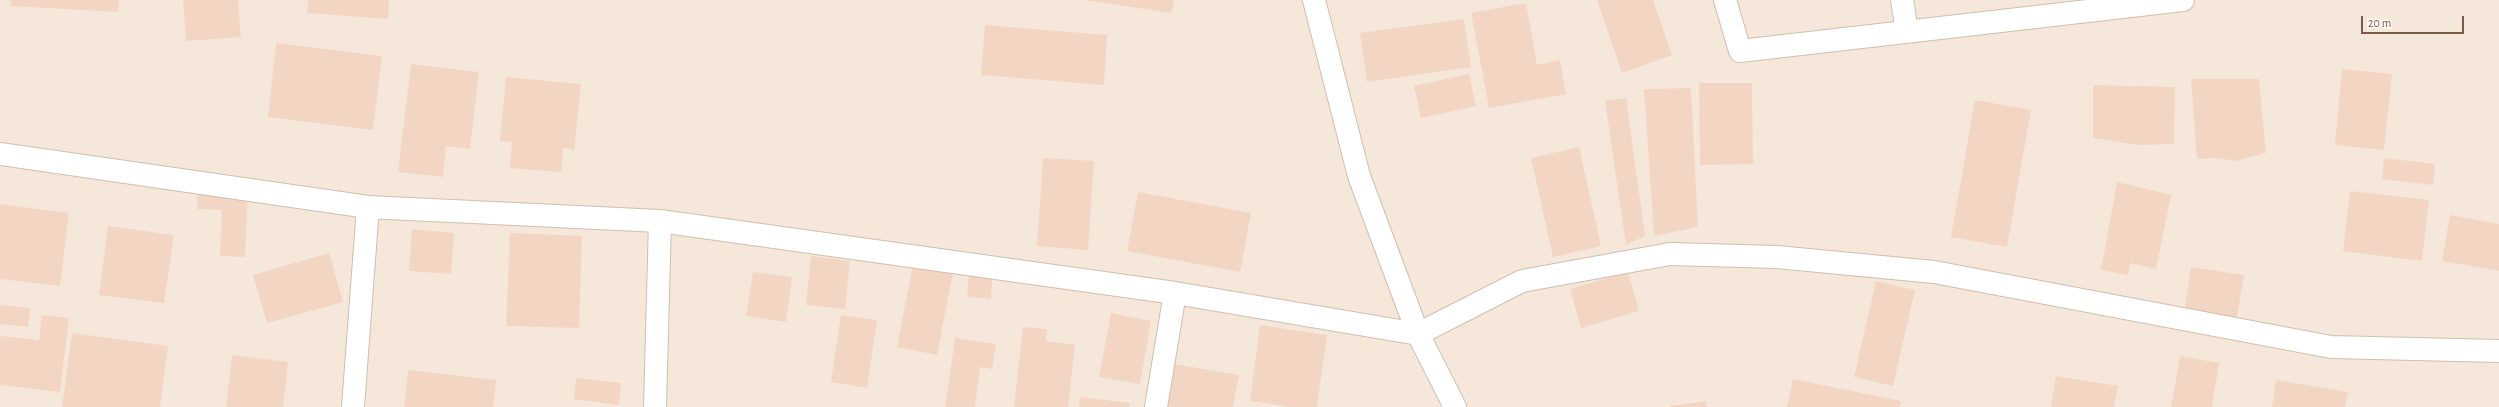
<!DOCTYPE html>
<html>
<head>
<meta charset="utf-8">
<style>
	body { margin:0 }
	#map { position:relative; width:2499px; height:407px; overflow:hidden; background:#fdf6ec; font-family:"Alegreya Sans",sans-serif }
	canvas { display:block }
	.scale { position:absolute; left:2361px; top:16px; width:103px; height:18px; box-sizing:border-box; border:2px solid #7a5c4d; border-top:0; padding-left:5px; font-size:12px; line-height:14px; white-space:nowrap; color:#7a5c4d; -webkit-text-stroke:3px #fffaf3; paint-order:stroke }
</style>
</head>
<body>
<div id="map">
<canvas width="2499" height="407"></canvas>
<div class="scale">20 m</div>
</div>
<script>
const c = document.querySelector('canvas').getContext('2d');
c.lineJoin = 'round';
function fill(path, color) {
  c.fillStyle = color;
  c.fill(path, 'evenodd');
}
function trace(path, color, width, dash) {
  c.strokeStyle = color;
  c.lineWidth = width;
  c.lineCap = dash ? 'butt' : 'round';
  c.setLineDash(dash || []);
  c.stroke(path);
}
fill(new Path2D(`
	M0 0H2499V407H0Z`), '#f5e8da');
fill(new Path2D(`
	M11 0H119L118 12 11 6Z
	M183 0H238L241 37 186 41Z
	M308 0H389L388 19 307 13Z
	M1084 0H1174L1172 13Z
	M1597 0H1653L1672 55 1622 73Z
	M1526 3 1537 65 1560 60 1566 94 1489 108 1471 13Z
	M1464 19 1471 67 1367 82 1360 33Z
	M985 25 1107 35 1104 85 981 75Z
	M276 43 382 56 373 130 268 117Z
	M411 64 479 72 470 149 446 146 443 177 398 172Z
	M2342 69 2392 74 2384 150 2335 145Z
	M1469 74 1476 106 1421 118 1414 86Z
	M506 77 581 84 574 150 563 148 561 172 510 168 512 142 500 141Z
	M2191 79H2259L2266 153 2236 161 2217 158 2197 159Z
	M1699 83H1752L1753 164 1700 165Z
	M2093 85 2175 87 2174 144 2138 145 2093 138Z
	M1691 88 1698 227 1654 236 1644 89Z
	M1626 98 1645 236 1626 245 1605 101Z
	M1975 100 2031 110 2007 247 1951 237Z
	M1579 147 1601 246 1553 257 1531 158Z
	M1043 158 1094 161 1088 250 1037 246Z
	M2384 158 2435 164 2433 185 2382 179Z
	M2117 182 2171 195 2156 269 2130 263 2128 275 2101 270Z
	M198 185 248 188 245 257 220 256 222 210 197 209Z
	M2350 191 2429 200 2422 261 2343 251Z
	M1138 192 1251 213 1240 272 1127 251Z
	M0 204 69 213 60 286 0 279Z
	M2450 215 2499 224V271L2442 261Z
	M108 226 174 235 164 303 99 295Z
	M412 229 454 233 451 274 409 271Z
	M510 233 582 236 579 328 506 326Z
	M329 253 343 302 267 323 253 275Z
	M915 254 955 262 937 355 897 347Z
	M811 256 850 261 845 309 806 305Z
	M970 265 993 267 991 299 967 297Z
	M2191 267 2244 275 2235 328 2183 320Z
	M753 272 792 277 786 322 746 316Z
	M1628 272 1639 311 1581 328 1570 289Z
	M1876 281 1915 290 1893 386 1854 377Z
	M0 305 30 308 28 327 0 324Z
	M1111 313 1151 321 1140 384 1099 377Z
	M42 315 69 318 60 392 0 385V336L39 340Z
	M841 315 877 320 867 388 831 382Z
	M1260 325 1327 335 1317 407H1290L1250 401Z
	M1023 327 1047 329 1046 341 1075 345 1068 407H1014Z
	M72 333 168 346 160 407H62Z
	M955 338 996 344 992 369 980 367 975 407H945Z
	M232 355 288 362 283 407H226Z
	M2180 356 2219 363 2212 407H2171Z
	M1174 364 1239 375 1233 407H1167Z
	M408 370 496 380 493 407H404Z
	M2056 376 2118 386 2114 407H2051Z
	M576 378 621 383 619 405 574 399Z
	M1793 379 1901 401 1900 407H1787Z
	M2276 380 2348 392 2345 407H2272Z
	M1080 397 1130 403 1129 407H1079Z
	M1706 401 1707 407H1670V406Z`), '#f3d5c3');
const street = new Path2D(`
	M1314 0 1359 176 1418 334 1455 407
	M1725 0 1740 51 2183 0
	M1902 0 1907 31
	M0 154 368 207 660 221 1175 293 1418 334 1522 281 1670 254 1777 257 1934 272 2331 347 2499 351
	M353 407 368 207
	M655 407 660 221
	M1156 407 1175 293`);
trace(street, '#d1beb0', 24);
trace(street, '#fff', 22);
</script>
</body>
</html>
